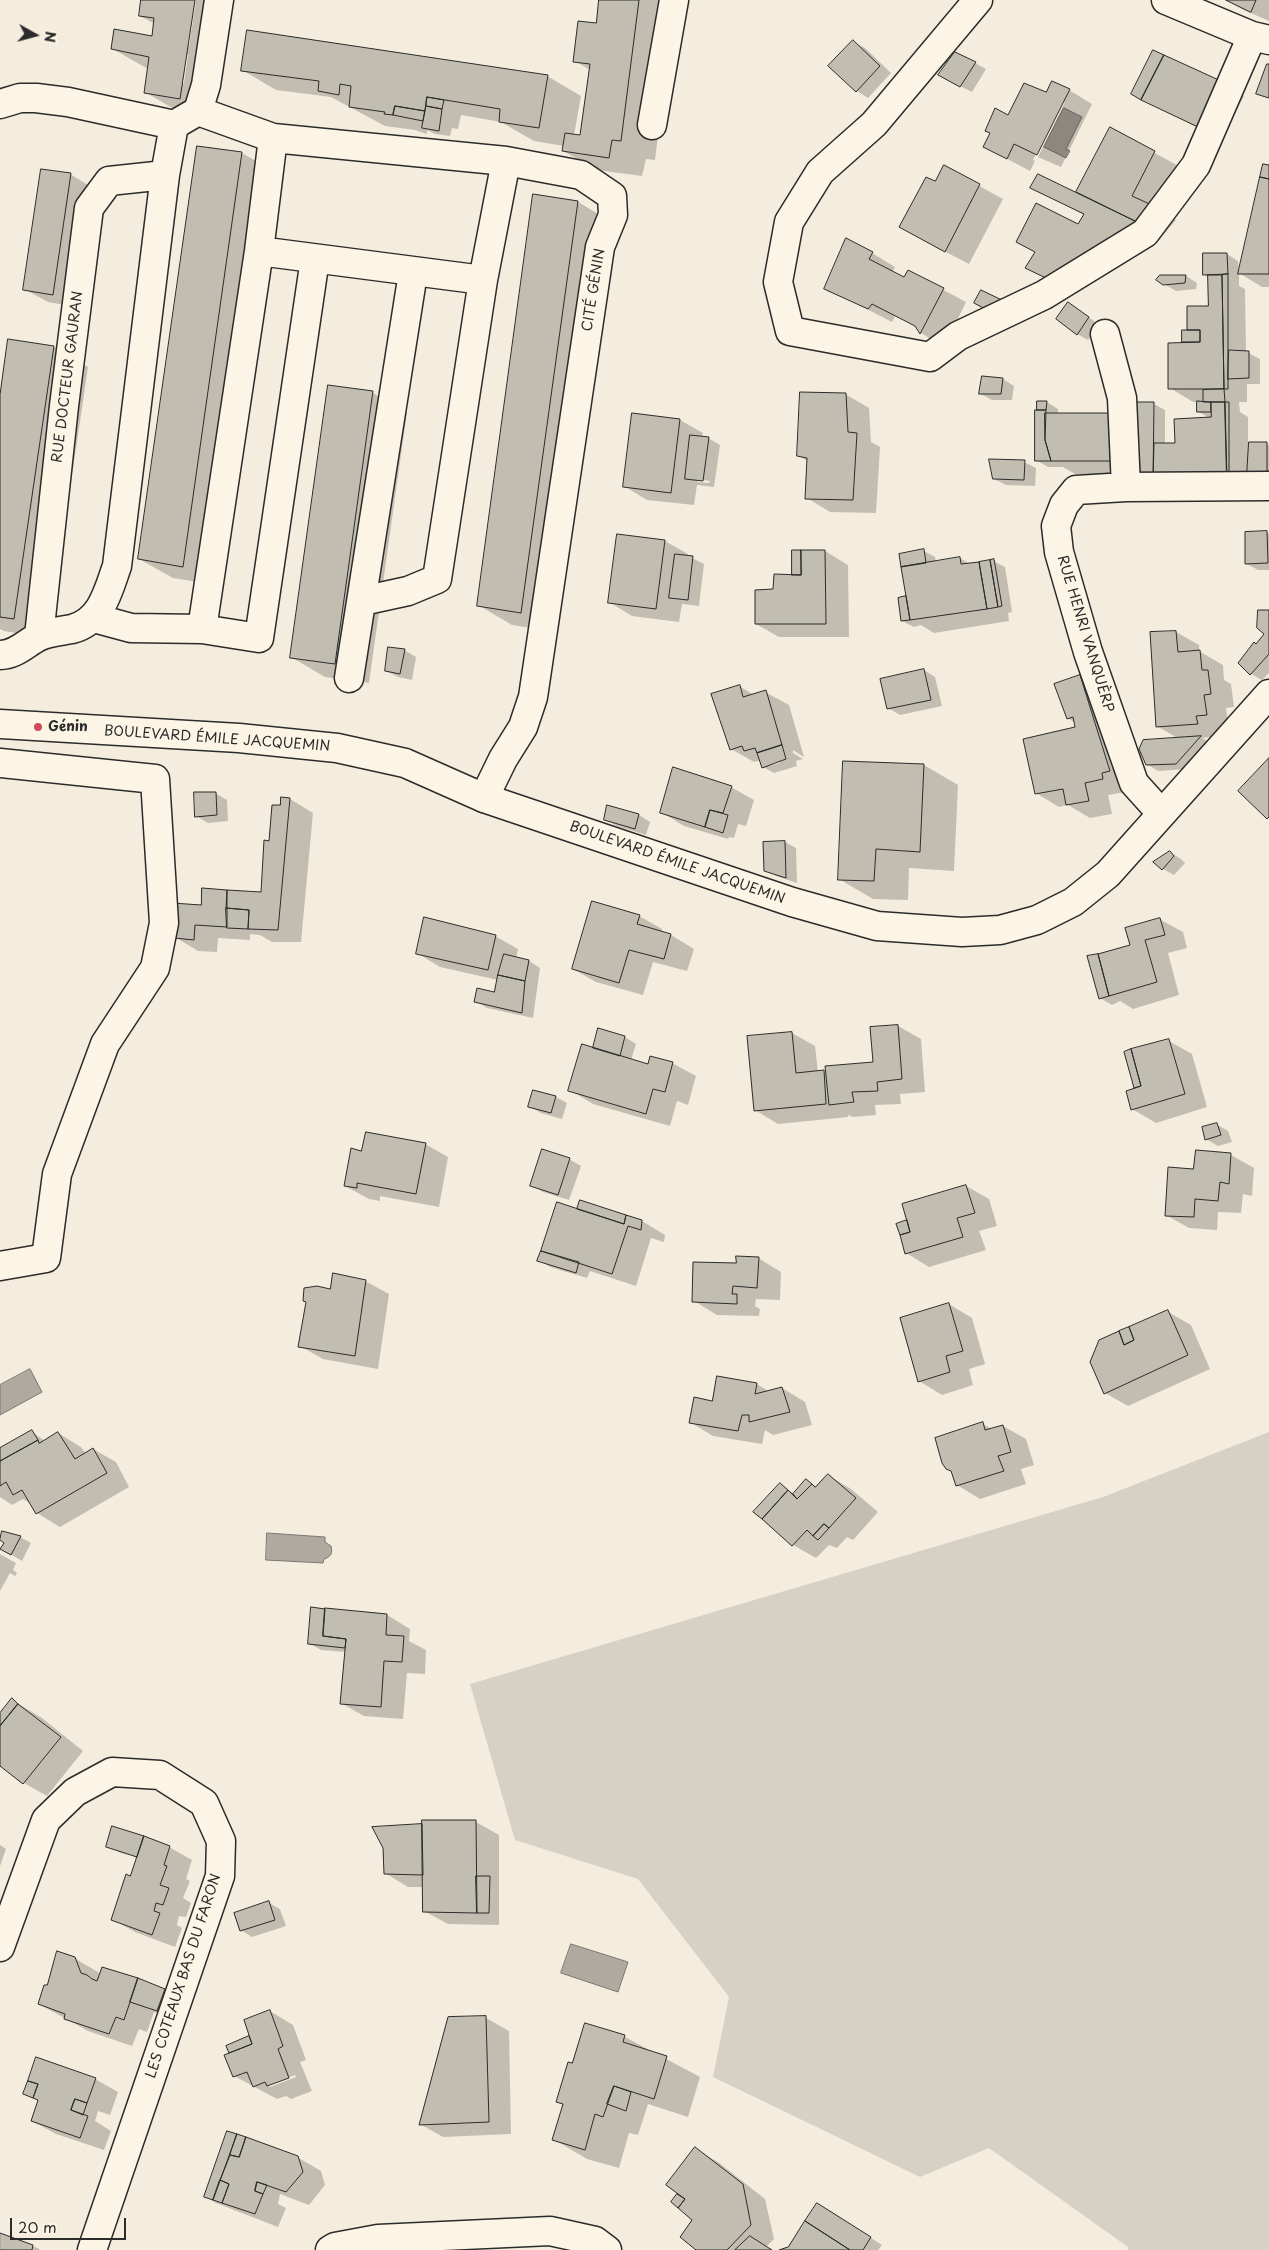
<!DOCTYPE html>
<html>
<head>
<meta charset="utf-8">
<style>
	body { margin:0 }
	#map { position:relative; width:1269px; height:2250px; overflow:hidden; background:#f4edde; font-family:"Playpen Sans",sans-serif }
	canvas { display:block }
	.north { position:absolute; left:10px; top:10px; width:50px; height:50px; -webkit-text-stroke:4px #fcf5e5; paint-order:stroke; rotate:97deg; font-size:14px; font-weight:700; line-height:20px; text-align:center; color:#2b2b2b }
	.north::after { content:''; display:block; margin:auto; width:18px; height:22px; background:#2b2b2b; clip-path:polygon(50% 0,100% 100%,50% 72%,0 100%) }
	.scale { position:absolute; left:10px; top:2218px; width:116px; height:22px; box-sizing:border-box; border:2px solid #2b2b2b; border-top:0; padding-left:6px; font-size:15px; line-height:18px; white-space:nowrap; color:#2b2b2b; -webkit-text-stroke:4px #fcf5e5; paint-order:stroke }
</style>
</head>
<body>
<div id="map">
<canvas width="1269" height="2250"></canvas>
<div class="north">N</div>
<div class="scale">20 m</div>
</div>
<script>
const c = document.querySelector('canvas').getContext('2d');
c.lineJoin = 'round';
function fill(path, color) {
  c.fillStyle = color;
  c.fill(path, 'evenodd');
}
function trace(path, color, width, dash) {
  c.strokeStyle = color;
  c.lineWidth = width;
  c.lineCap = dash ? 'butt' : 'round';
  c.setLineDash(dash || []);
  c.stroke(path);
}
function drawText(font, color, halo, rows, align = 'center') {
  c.font = font + ' "Playpen Sans",sans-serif';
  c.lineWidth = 4;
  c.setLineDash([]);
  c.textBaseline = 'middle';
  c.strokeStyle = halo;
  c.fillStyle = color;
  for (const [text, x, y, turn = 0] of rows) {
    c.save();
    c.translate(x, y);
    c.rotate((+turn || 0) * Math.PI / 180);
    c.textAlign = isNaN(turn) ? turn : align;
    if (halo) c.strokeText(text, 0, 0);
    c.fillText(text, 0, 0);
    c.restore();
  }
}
fill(new Path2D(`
	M1269 1432V2250H1128V2247L989 2148 920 2177 713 2077 729 1997 638 1879 515 1840 470 1684 1103 1497Z`), '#d6d1c4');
const water = new Path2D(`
	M1064 108 1082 117 1066 149 1070 151 1066 158 1044 147Z
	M30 1369 42 1392 0 1415V1385Z
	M267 1533 325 1537V1542L331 1546C333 1553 331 1557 324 1559L323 1563 266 1560Z
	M571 1944 628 1962 618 1992 561 1973Z`);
fill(water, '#afaaa0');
trace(water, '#7a7771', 1);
fill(new Path2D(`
	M142 0H194L187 47H189L196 0H232L214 118 179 112 145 92 148 69 113 49 153 37 155 24 140 16ZM186 55H188L184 83H181Z
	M600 0H675L655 160 646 159 642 176 597 170 563 151 564 146 534 141 501 122 461 115 458 129 452 128 450 136 435 134 427 130V134L415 130 385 126 331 97 276 90 242 70 547 76 581 96 574 135 581 136 590 70 575 61 597 25Z
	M1226 0H1269V21L1242 9Z
	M853 42 865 48 891 73 868 98 857 91 830 66Z
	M975 63 986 69 972 92 950 81Z
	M1221 83 1244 96 1221 140 1133 94Z
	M1069 90 1092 104 1061 167 1038 157 1065 102H1062L1033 160 1035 161 1030 171 985 147 1009 116 1046 94Z
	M1110 129 1177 165 1155 208 1176 220 1155 245 1072 292 1027 268 1079 226 1084 215 1032 187 1076 194Z
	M242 153 276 173 217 585 173 578 139 559Z
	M945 167 1003 199 969 264 923 240 935 183Z
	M1269 167V287H1262L1239 273V286L1245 289 1246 352 1260 359V384H1247V402H1239L1240 412 1248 417V443L1269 445V482L1166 486 1133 455V474H1075L1063 467H1048L1036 460 1047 402 1058 409V414H1110L1132 404H1154L1165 410V444H1176L1211 419 1199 412V402H1193L1170 388 1188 344 1183 341 1189 331 1209 307 1210 278 1204 274V254H1227L1238 261 1239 272Z
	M70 174 93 188 76 307 48 302 24 289Z
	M534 195 578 202 612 222 555 632 512 625 478 605Z
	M872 253 895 267 892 273 904 279 908 271 966 302 944 347 921 333 918 327 895 316 892 322 826 288Z
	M1186 276 1197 283 1196 289 1176 291 1164 284 1161 277Z
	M1069 304 1100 325 1088 340 1077 334Z
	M54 347 88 367 48 638 4 631 0 629V404Z
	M983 377 1003 379 1014 386 1012 400H992L981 394Z
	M373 393 407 412 369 683 325 677 291 657Z
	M845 394 869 408 871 442 880 447 876 513 830 512 807 498 808 461 798 456Z
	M680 420 703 433 702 437 708 438 720 445 714 487 697 485 694 505 647 500 624 486ZM697 479 710 481 709 483 697 482Z
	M1024 462 1036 468 1035 486 1006 485 994 479Z
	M1267 532 1269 534V570H1258L1247 564Z
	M618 535 665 541 688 554V556L704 564 699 606 682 604 679 622 632 616 609 602Z
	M825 551 848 565 849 637H779L756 624 775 590Z
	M924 551 935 557 936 562 960 558 970 564 993 561 1005 567 1012 612 1008 613 1009 621 934 633 921 625 914 627 902 621 905 598Z
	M1269 612V673L1262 680 1251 674 1257 645 1266 633Z
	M1176 632 1199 645V651L1223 665 1224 680 1231 684 1234 707 1226 708 1229 728 1219 729 1220 736 1202 738 1211 743 1188 769 1158 771 1147 764 1179 739 1157 726Z
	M404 650 416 657 412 680 398 677 386 671Z
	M924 670 935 677 942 706 900 715 888 708Z
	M1080 677 1103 690 1126 792 1108 795 1112 814 1090 818 1068 805 1059 807 1036 793 1076 728 1075 723 1068 718Z
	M739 686 754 695 765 692 789 705 804 757 793 750V753L803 759 796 761 797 766 774 773 763 767 761 760 754 762 731 749ZM779 760 780 763 769 766V764Z
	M924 765 958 785 954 871 909 868 908 900 873 899 839 879Z
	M731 787 754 800 746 826 738 824 734 838 729 837 728 839 684 826 661 812Z
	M215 793 227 800 228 821 208 823 196 816Z
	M290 799 313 813 301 942H272L260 935 250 934V940L218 938 217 952 198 951 175 937 202 906 262 893 270 842 281 807Z
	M608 807 639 815 650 822 646 835 617 826 606 820Z
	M785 842 796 848 797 883 776 876 765 870Z
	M1170 852 1181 859 1185 863 1174 875 1163 869Z
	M639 916 662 929 661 933 671 935 694 949 687 971 653 962 643 995 596 982 573 969Z
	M1159 919 1183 932 1187 948 1168 953 1179 995 1133 1009 1120 1001 1112 1005 1100 998 1132 946Z
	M495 936 518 949 516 958 529 961 540 968 533 1018 487 1008 476 1001 495 993 498 980 440 967 417 953Z
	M898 1026 921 1039 925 1092 900 1094 901 1104 875 1105 876 1115 853 1117 848 1115V1117L778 1124 755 1110 792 1033 815 1046 818 1072 827 1073 875 1063Z
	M599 1030 625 1037 636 1044 631 1060 649 1065 672 1063 696 1076 688 1105 677 1101 670 1126 593 1104 570 1090 594 1049Z
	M1169 1041 1192 1054 1207 1107 1156 1123 1132 1109 1138 1089 1135 1088Z
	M556 1097 567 1103 562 1119 541 1113 529 1106Z
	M1216 1124 1228 1131 1232 1142 1218 1146 1206 1139Z
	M425 1144 448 1157 439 1207 380 1196V1201L369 1199 345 1186 362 1152Z
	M1231 1155 1254 1168 1252 1196 1243 1194 1241 1213 1218 1212 1217 1230 1189 1228 1166 1215 1194 1170Z
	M569 1159 581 1166 569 1200 543 1192 531 1185Z
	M966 1186 989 1199 997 1226 979 1231 986 1250 929 1267 906 1253V1222Z
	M581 1201 642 1221 665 1235 664 1242 651 1238 636 1286 590 1271 587 1278 550 1267 539 1260 578 1210Z
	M758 1258 781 1272 780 1300 756 1299 755 1306 760 1309 759 1316 717 1315 694 1301 737 1265Z
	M365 1281 389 1294 378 1369 323 1359 300 1346 307 1303 304 1301 331 1290Z
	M949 1304 972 1318 985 1364 969 1369 973 1385 942 1395 919 1381Z
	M1168 1312 1191 1325 1210 1369 1128 1406 1105 1393Z
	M718 1378 757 1384 770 1392 782 1388 805 1402 812 1425 773 1435 765 1430 762 1444 713 1436 690 1422 713 1402Z
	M983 1424 992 1429 1003 1426 1026 1439 1034 1465 1021 1469 1026 1484 980 1499 957 1485Z
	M32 1432 45 1441 58 1433 81 1447 86 1454 93 1449 116 1462 129 1487 60 1527 37 1513 31 1504 23 1499 12 1505 0 1497V1449Z
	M828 1475 851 1489 878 1512 853 1540 847 1537 837 1548 829 1545 816 1558 793 1545 780 1485 795 1494 807 1481 817 1487Z
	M3 1533 20 1537 31 1543 22 1561 2 1549 6 1542 0 1539Z
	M0 1554 16 1563 13 1570 17 1573 15 1576 10 1573 0 1591Z
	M327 1610 387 1615 410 1629 409 1641 426 1650 425 1674 407 1673 403 1719 364 1716 341 1703 346 1652 321 1650 309 1643Z
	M12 1700 42 1718 83 1751 47 1796 24 1783 0 1764V1715Z
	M476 1822 499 1835V1925L448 1924 424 1911V1887H408L385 1873V1847L374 1828Z
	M0 1845 6 1849 0 1866Z
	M107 1846 169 1847 192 1860 186 1879 190 1881 183 1898 191 1903 186 1917 179 1916 177 1925 182 1928 175 1947 135 1932 112 1919 137 1859ZM118 1849 143 1858 142 1860 118 1852Z
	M269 1903 280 1909 286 1926 252 1937 241 1930Z
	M74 1958 98 1972 100 1977 164 1990 175 1997 169 2017 154 2012 147 2032 139 2029 132 2046 88 2031 39 2004 48 1987Z
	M270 2011 293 2025 306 2060 300 2062 312 2091 291 2099 286 2096 277 2099 234 2076 232 2054 227 2046 251 2037ZM295 2075 296 2077 270 2087 268 2085Z
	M486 2018 509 2031 511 2134 443 2137 420 2124Z
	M586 2025 625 2037 700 2077 688 2117 648 2104 638 2135 629 2133 619 2168 587 2159 553 2139 564 2105 558 2102Z
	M95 2079 118 2092 110 2115 98 2111 95 2121 111 2131 104 2150 56 2134 32 2121 39 2101 24 2094Z
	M228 2132 297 2157 321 2171 325 2185 309 2205 280 2194 278 2204 286 2208 278 2227 216 2203 205 2196Z
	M695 2149 718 2162 765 2199 774 2239 766 2247 772 2250H698L694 2220 682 2198Z
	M829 2211 882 2245 878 2250H784L789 2248Z
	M0 2234 33 2246 41 2250H0Z`), '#0003');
const building = new Path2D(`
	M141 0H195L180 99 144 93 149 57 111 49 114 29 152 36 154 18 139 16Z
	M599 0H639L621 141 612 140 609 158 562 151 565 133 580 135 590 64 573 62 578 21 596 23Z
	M1226 0H1256L1251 12Z
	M247 30 548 75 539 128 499 122 500 109 427 97 425 111 395 106 393 115 384 114 385 112 349 107 351 86 340 84 339 95 318 91 319 81 241 71Z
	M853 40 880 66 856 92 828 66Z
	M1153 50 1164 55 1141 100 1131 94Z
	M955 52 976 62 960 87 938 75Z
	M1164 55 1221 81 1198 127 1141 100Z
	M1267 64H1269V98L1256 94Z
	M1052 81 1070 89 1037 155 1014 144 1007 159 983 147 990 133 985 131 995 108 1008 115 1024 83 1046 92Z
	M427 97 444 100 442 109 426 106Z
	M395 106 425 111 423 121 393 115Z
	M426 106 442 109 439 131 422 128Z
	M1110 127 1155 151 1132 196 1154 206 1139 223 1076 192Z
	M197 146 242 152 183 567 138 559Z
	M1263 164 1269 165V179L1260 177Z
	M944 165 980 184 945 252 899 227 926 177 935 181Z
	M41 169 71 173 53 295 23 290Z
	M1038 174 1139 223 1048 279 1025 268 1035 252 1016 242 1036 203 1078 224 1084 214 1030 188Z
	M1260 177 1269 179V274H1238Z
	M533 194 578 201 521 613 477 606Z
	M846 238 873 252 869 259 904 277 908 270 944 288 920 334 915 326 872 304 868 309 824 289Z
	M1203 253H1227L1228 274 1203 275Z
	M1228 274V389H1224L1222 275Z
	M1160 275H1186L1185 283 1163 285 1156 280Z
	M1208 275H1222L1224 389H1168V343L1200 342V330H1187V306H1208Z
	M981 290 1006 302 989 311 974 303Z
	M1068 302 1089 317 1077 335 1056 319Z
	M1182 330H1200V342H1182Z
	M8 339 54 346 14 619 0 617V395Z
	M1229 350 1249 351V378L1228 379Z
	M982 376 1003 378 1001 394H979Z
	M328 385 373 391 335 664 290 658Z
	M1224 389 1225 402H1203V390Z
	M800 392 846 393 848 432 857 433 853 500 805 499 807 458 797 456Z
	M1037 401H1047L1046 410H1037Z
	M1197 401 1211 402V412H1197Z
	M1131 402H1154L1153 480 1143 481 1134 459Z
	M1211 402H1225L1227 479 1153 480 1154 443H1175L1174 419 1211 417Z
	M1225 402H1229V479H1227Z
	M1035 410H1046L1045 440 1051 461H1035Z
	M632 413 680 419 671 493 623 487Z
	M1045 413H1111V461H1051L1045 440Z
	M690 435 709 437 703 481 685 479Z
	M1249 442H1267V477L1247 475Z
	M989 459 1025 460 1024 480 993 479Z
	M1267 531 1268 563 1245 564V532Z
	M617 534 665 540 656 609 608 603Z
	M924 549 926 563 901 567 899 554Z
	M792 550H801V575H792Z
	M801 550H825L826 624H755V590L773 589 774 574 801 575Z
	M675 554 693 556 688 600 669 598Z
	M960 557 961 564 979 562 987 609 910 620 901 567Z
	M994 559 1002 606 998 607 990 560Z
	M990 560 998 607 987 609 979 562Z
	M906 596 910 620 901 621 898 598Z
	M1258 610H1269V654L1250 675 1238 663 1254 642 1256 644 1264 634 1257 628Z
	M1176 631 1178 652 1200 650 1202 670H1208L1211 694 1204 695 1207 715 1196 716 1198 724 1156 727 1150 632Z
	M388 647 405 649 400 674 385 671Z
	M924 669 931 700 887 709 880 679Z
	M1080 675 1110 771 1102 773 1103 779 1085 783 1089 801 1066 805 1063 789 1035 794 1023 739 1075 727 1073 717 1067 719 1054 684Z
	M740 685 743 697 766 690 782 745 757 753 755 748 744 751 742 746 730 750 711 694Z
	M1201 736 1176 764 1146 765 1139 749 1143 740Z
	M782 745 786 759 762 768 757 753Z
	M1269 758V817L1267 819 1238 791Z
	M843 761 924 764 920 852 876 849 874 881 838 880Z
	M673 767 732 786 723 813 710 810 705 827 660 813Z
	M194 792H216L217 815 195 817Z
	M281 797 290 798 278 930 248 929 249 910 226 908 227 890 261 892 264 840 269 841 272 805H280Z
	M607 805 639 814 635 829 604 820Z
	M710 810 728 815 723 833 705 827Z
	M785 841 786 878 764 871 763 842Z
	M1170 851 1174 856 1162 870 1153 862Z
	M202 888 227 890V927L195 925 194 940 174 938 172 903 201 905Z
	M592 901 640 915 637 924 671 934 664 959 629 950 619 983 572 969Z
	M226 908 249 910 248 929 227 928Z
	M424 917 496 935 488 970 416 954Z
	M1160 918 1165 935 1145 940 1157 982 1109 996 1098 954 1130 945 1125 928Z
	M504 954 529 960 525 981 498 975Z
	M1098 954 1109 996 1099 999 1087 956Z
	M498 975 525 981 522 1013 474 1002 477 988 494 992Z
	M898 1025 902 1079 877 1082 878 1091 852 1092 854 1102 829 1105 825 1066 873 1062 870 1027Z
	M598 1028 625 1036 620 1056 593 1048Z
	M792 1032 796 1073 824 1070 826 1104 754 1111 747 1036Z
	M1169 1039 1185 1094 1131 1110 1126 1091 1141 1086 1131 1049Z
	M582 1044 648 1064 650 1056 673 1062 665 1092 653 1089 646 1114 568 1091Z
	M1131 1049 1141 1086 1134 1088 1124 1052Z
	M533 1090 556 1096 551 1113 528 1107Z
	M1217 1123 1221 1135 1205 1140 1202 1127Z
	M366 1132 426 1143 416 1194 357 1183V1188L344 1186 351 1148 361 1151Z
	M542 1149 570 1158 558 1195 530 1186Z
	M1196 1150 1231 1153 1229 1184 1220 1182 1218 1201 1195 1199 1194 1217 1165 1216 1168 1167 1193 1169Z
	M966 1185 975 1213 957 1218 963 1237 905 1254 900 1235 910 1232 902 1204Z
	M580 1200 626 1215 624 1224 577 1209Z
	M557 1202 624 1224 626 1215 642 1220 641 1230 628 1226 612 1274 541 1251Z
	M907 1220 910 1232 900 1235 896 1224Z
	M541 1251 579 1262 576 1273 537 1261Z
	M736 1256 759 1257 757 1288 733 1286 732 1294H737V1304L692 1302 693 1262 736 1263Z
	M333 1273 366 1280 355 1356 298 1347 306 1302 303 1301 304 1288 317 1286 330 1289Z
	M949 1303 963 1351 946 1356 950 1372 918 1382 900 1318Z
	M1168 1310 1188 1355 1104 1394 1090 1362 1099 1340 1119 1331 1124 1345 1134 1340 1129 1327Z
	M1129 1327 1134 1340 1124 1345 1119 1331Z
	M717 1376 757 1383 755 1394 782 1387 790 1412 749 1422V1415H742L738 1431 689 1423 694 1397 712 1401Z
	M983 1422 985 1430 1003 1425 1011 1452 998 1456 1004 1471 956 1486 951 1471 946 1469 942 1463 935 1438Z
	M32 1430 38 1440 0 1461V1448Z
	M58 1432 75 1459 93 1448 107 1473 36 1514 22 1490 13 1495 6 1482 0 1486V1461L38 1440 39 1443Z
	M828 1474 856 1498 829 1528 824 1524 813 1536 807 1530 792 1546 762 1519 788 1490 797 1499 812 1484 815 1487Z
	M806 1479 812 1484 797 1499 793 1494Z
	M780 1483 788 1490 762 1519 753 1512Z
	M824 1524 829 1528 818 1540 813 1536Z
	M2 1531 21 1536 11 1555 0 1549 4 1543 0 1540Z
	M311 1607 325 1609 323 1636 346 1639 345 1648 308 1644Z
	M325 1608 387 1614 386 1635 404 1636 402 1662 384 1661 381 1707 340 1704 346 1639 323 1636Z
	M12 1698 18 1704 0 1726V1713Z
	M18 1704 61 1737 23 1784 0 1766V1726Z
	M422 1820H476L477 1913 423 1912Z
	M422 1824 423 1875 384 1874 383 1848 372 1827Z
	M112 1826 144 1836 137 1857 106 1847Z
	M144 1836 170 1846 164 1865 167 1866 160 1885 169 1888 163 1905 156 1903 154 1911 160 1913 152 1935 111 1920 126 1874 130 1876Z
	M476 1876H490L489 1913H477Z
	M269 1901 275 1920 240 1931 234 1913Z
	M57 1951 75 1957 81 1973 87 1975 92 1979 97 1981 102 1967 138 1978 124 2020 116 2017 109 2034 64 2019 65 2014 38 2004 44 1985H47Z
	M138 1978 165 1989 157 2011 130 2002Z
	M270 2010 283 2046 278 2049 289 2078 267 2086 265 2082 253 2087 247 2072 233 2077 224 2055 252 2044 244 2020Z
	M486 2016 489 2122 419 2125 448 2017Z
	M585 2023 625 2035 623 2042 667 2056 654 2099 614 2086 603 2117 595 2114 585 2150 552 2140 563 2104 556 2102 568 2062 572 2063Z
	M249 2036 252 2044 229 2053 226 2046Z
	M36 2057 96 2078 87 2103 75 2099 71 2110 88 2116 80 2138 31 2121 38 2100 33 2098 38 2084 28 2081Z
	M28 2081 38 2084 33 2098 23 2094Z
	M614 2086 631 2092 626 2111 607 2104Z
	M75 2099 87 2103 83 2115 71 2110Z
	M227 2131 237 2134 213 2200 204 2197Z
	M237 2134 246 2137 239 2157 230 2155Z
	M246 2137 298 2156 303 2172 286 2192 257 2182 255 2191 263 2194 255 2214 222 2203 229 2184 220 2180 230 2155 239 2157Z
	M695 2147 743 2184 751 2225 727 2250H696L680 2237 692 2220 678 2208 685 2199 666 2185Z
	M220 2180 229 2184 222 2203 213 2200Z
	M257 2182 267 2185 263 2194 255 2191Z
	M677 2194 685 2199 678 2208 671 2202Z
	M817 2203 871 2237 863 2250H850L805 2221Z
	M805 2221 850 2250H779L788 2247Z
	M0 2233 33 2245 32 2250H0Z
	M750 2236 772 2250H735Z`);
fill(building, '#c2bdb1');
trace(building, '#2b2b2b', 1);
const minor = new Path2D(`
	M978 0 874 124 820 172 789 222 778 282 790 331 930 357 958 336 1044 295 1145 233 1196 165 1252 36
	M1166 0 1252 36 1269 40
	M0 104 20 98H36L68 102 174 125
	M198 111 273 138 506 161 581 175 612 196 613 215 600 247 533 697 523 727 503 759 484 798
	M652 125 674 0
	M259 251 483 280
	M1105 334 1122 398 1126 487
	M362 601 408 591 437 579 483 280 506 161
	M94 618 131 628 202 629 259 638 315 259
	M202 629 259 251 273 138
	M39 636 64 406 89 208 109 181 165 175
	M0 655C15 655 25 644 38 637 47 632 61 631 72 629 102 621 108 591 117 566L165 175 174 125 198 111 206 85 219 0
	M349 678 413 273
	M0 763 155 779 164 923 155 968 105 1044 57 1174 46 1258 0 1266
	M1161 813 1134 783 1088 652 1059 552 1056 526 1064 505 1076 490 1126 487 1269 486
	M0 1947 46 1820 75 1792 112 1772 160 1775 204 1803 221 1841 220 1876 92 2250
	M330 2250 335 2247 378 2239 550 2231 595 2241 607 2250`);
const major = new Path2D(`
	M0 724 239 738 337 748 405 763 484 798 792 902 877 926 962 932 1000 930 1037 920 1073 902 1108 874 1269 694`);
trace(minor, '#2b2b2b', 31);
trace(major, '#2b2b2b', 31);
trace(minor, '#fcf5e5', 28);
trace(major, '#fcf5e5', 28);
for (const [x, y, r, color] of [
	[38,727,5,"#d1495b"]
]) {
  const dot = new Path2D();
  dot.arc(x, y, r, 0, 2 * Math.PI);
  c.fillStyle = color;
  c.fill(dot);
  trace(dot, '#fcf5e5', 2);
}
drawText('14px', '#2b2b2b', '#fcf5e5', [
	["CITÉ GÉNIN",594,290,-81],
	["RUE DOCTEUR GAURAN",68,377,-83],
	["RUE HENRI VANQUÈRP",1085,634,73],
	["BOULEVARD ÉMILE JACQUEMIN",217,739,4],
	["BOULEVARD ÉMILE JACQUEMIN",677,863,19],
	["LES COTEAUX BAS DU FARON",184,1976,-72]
]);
drawText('bold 14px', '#2b2b2b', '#fcf5e5', [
	["Génin",48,727]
], 'left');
</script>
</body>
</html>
